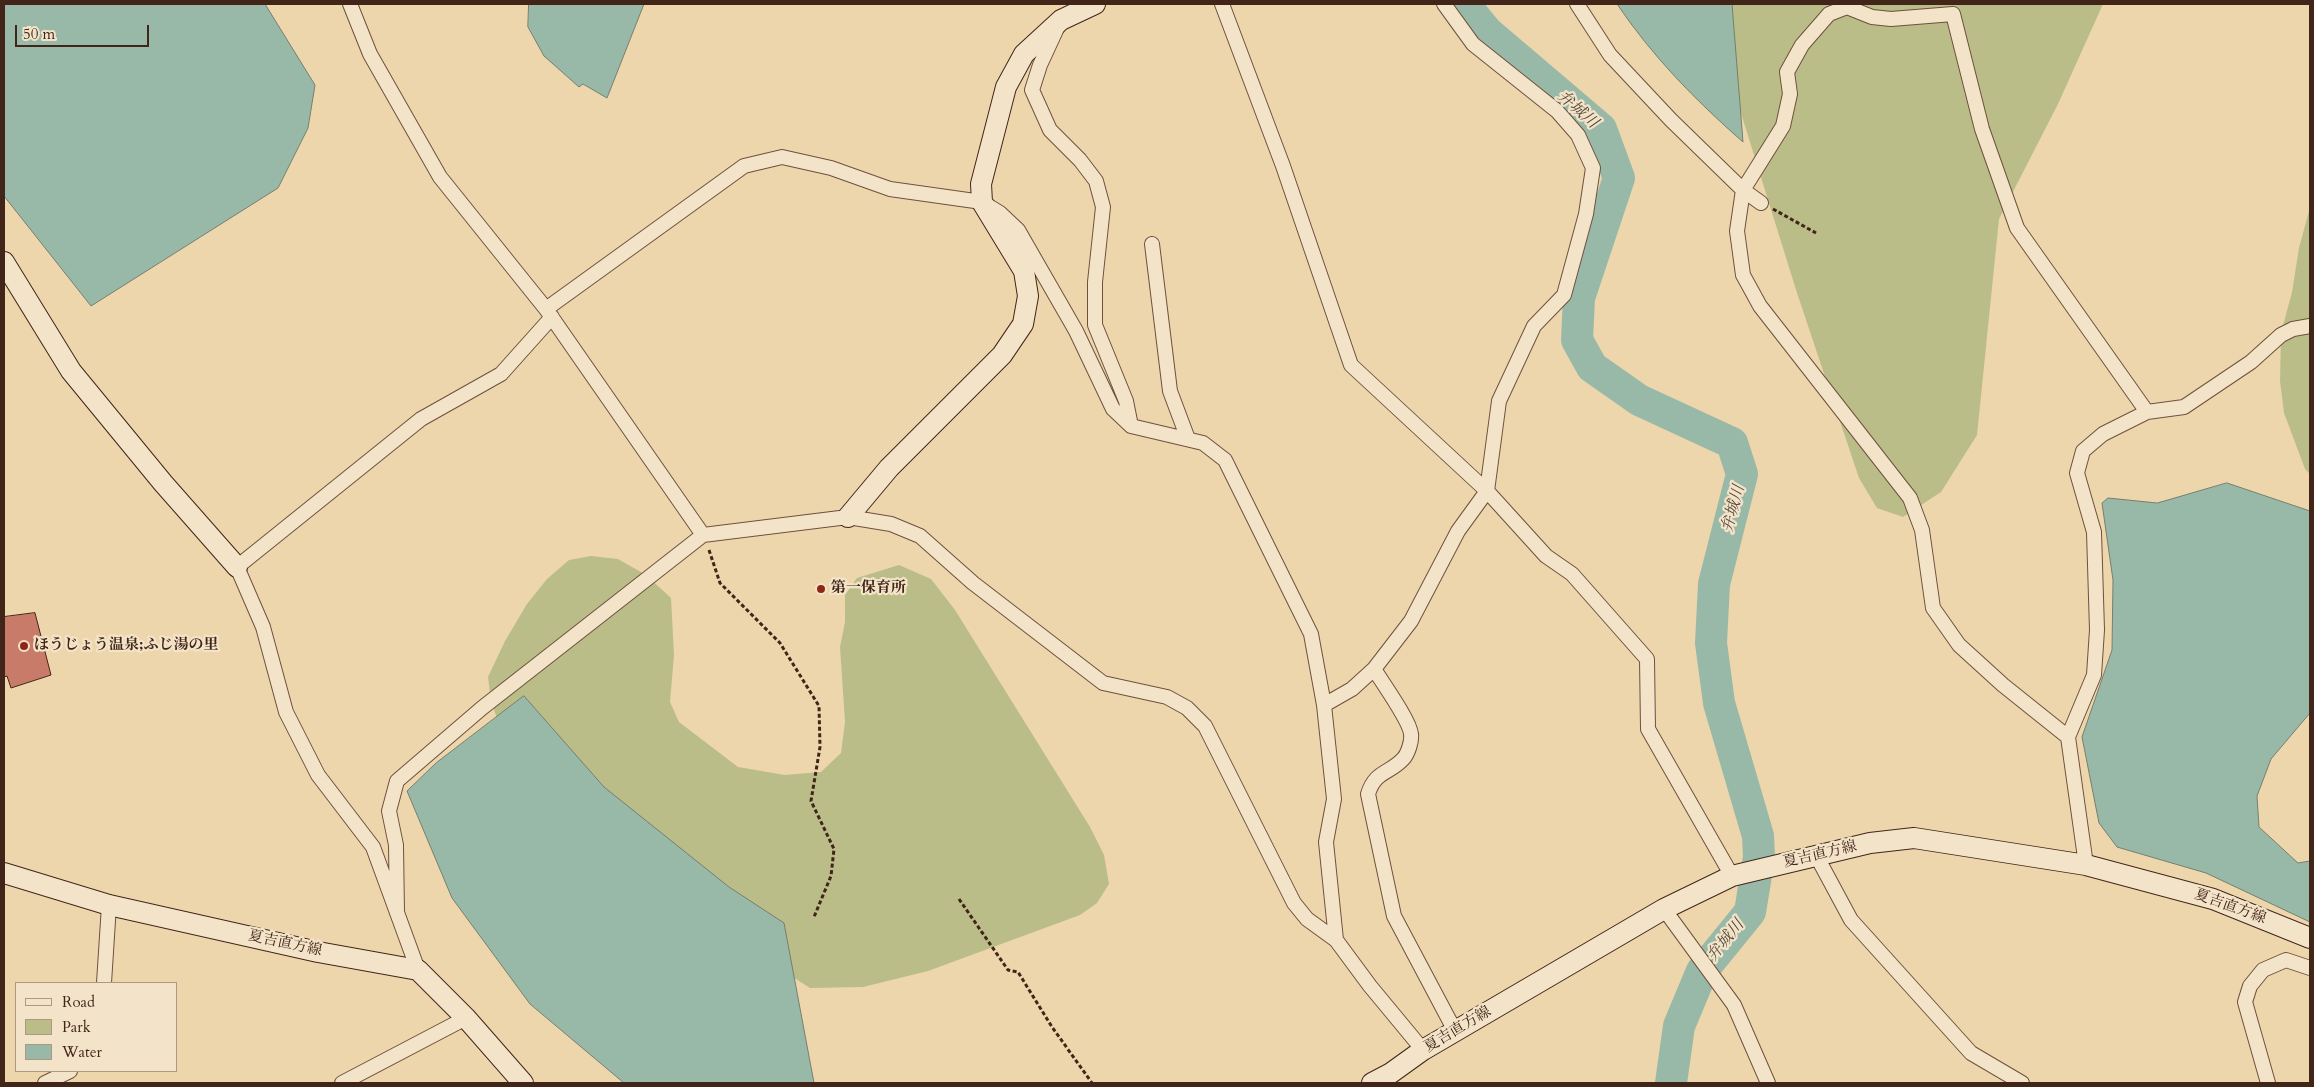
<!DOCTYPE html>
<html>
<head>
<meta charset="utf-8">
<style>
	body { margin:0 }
	#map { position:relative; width:2314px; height:1087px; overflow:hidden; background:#edd6ac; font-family:Cardo,serif }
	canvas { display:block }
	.frame { position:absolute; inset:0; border:5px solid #422519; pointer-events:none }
	.legend { position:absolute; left:15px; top:982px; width:162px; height:90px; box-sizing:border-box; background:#f3e4c9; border:1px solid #ac9883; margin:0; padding:6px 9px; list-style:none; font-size:15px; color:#422519 }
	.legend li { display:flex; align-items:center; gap:10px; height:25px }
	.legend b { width:25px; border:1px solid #ac9883 }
	.scale { position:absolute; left:15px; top:25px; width:134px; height:22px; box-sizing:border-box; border:2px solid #422519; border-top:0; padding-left:6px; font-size:15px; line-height:18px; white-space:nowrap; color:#422519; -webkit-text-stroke:4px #f3e4c9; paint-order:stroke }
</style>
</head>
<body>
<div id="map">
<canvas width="2314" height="1087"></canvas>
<div class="frame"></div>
<ul class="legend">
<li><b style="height:6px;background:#f3e4c9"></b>Road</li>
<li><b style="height:14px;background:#babd88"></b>Park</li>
<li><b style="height:14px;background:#99b9a8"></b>Water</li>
</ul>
<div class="scale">50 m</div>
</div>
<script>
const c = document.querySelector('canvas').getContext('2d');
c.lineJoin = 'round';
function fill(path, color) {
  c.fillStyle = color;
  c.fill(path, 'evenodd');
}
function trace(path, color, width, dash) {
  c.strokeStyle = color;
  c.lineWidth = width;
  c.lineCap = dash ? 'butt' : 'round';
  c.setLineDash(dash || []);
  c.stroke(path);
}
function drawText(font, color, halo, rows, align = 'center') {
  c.font = font + ' Cardo,"Noto Serif JP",serif';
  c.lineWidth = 4.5;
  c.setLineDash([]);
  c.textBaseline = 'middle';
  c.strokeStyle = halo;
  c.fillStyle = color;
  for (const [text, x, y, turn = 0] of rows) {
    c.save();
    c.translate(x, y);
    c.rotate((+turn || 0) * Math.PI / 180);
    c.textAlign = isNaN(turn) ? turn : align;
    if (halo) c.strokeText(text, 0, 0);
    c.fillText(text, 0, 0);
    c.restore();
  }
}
fill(new Path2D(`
	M1707 4H2103L2058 104 1999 219 1977 435 1941 492 1903 517 1877 508 1859 478 1797 293Z
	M2310 207V474L2305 469 2284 413 2280 381 2281 333 2292 292 2299 248Z
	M591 556 618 559 646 575 671 598 674 655 670 702 679 722 738 767 785 775 821 772 841 753 845 722 840 647 845 622V595L857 578 899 565 931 579 955 610 1090 827 1104 855 1109 884 1097 903 1080 915 928 971 863 987 810 988 785 972 500 727 491 701 488 677 505 641 527 604 547 579 569 560Z`), '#babd88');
const water = new Path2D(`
	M4 4H265L315 85 308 128 278 188 91 306 4 196Z
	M529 4H644L607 98 583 84 579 87 544 56 528 27Z
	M1617 4H1732L1743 142C1695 100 1652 56 1617 4Z
	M2227 483 2310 511V713L2271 759 2257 796 2259 827 2298 863 2310 861V922L2206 873 2117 847 2099 823 2082 737 2112 650 2113 580 2102 503 2108 498 2157 503Z
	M524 696 604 787 729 887 784 923 814 1083H624L530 1004 452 898 407 791 436 763Z`);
fill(water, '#99b9a8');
trace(water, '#767e6f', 1);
trace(new Path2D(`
	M1464 4 1487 32 1601 129 1619 178 1579 298 1577 340 1592 367 1639 400 1732 443 1742 474 1714 584 1711 643 1719 703 1758 836 1759 857 1750 912 1702 971 1679 1026 1671 1083`), '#99b9a8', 32);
const building = new Path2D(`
	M35 613 51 675 11 688 7 676 4 677V617Z`);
fill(building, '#c97b6a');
trace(building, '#422519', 1);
const street = new Path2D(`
	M350 4 370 54 440 177 546 309 703 535
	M1222 4 1283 166 1351 365 1487 491 1546 556 1572 574 1647 659 1648 729 1732 876
	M1577 4 1610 55 1671 120 1743 190 1761 203
	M1058 26 1040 65 1032 90 1050 130 1080 160 1096 181 1103 207 1095 282V325L1126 401 1131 426 1203 443 1225 460 1311 634 1324 705 1334 799 1326 842 1336 940
	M1152 244 1170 391 1188 439
	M546 309 744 166 782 157 831 168 890 189 982 202 1000 213 1018 230 1076 331 1113 409 1131 426
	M2147 412 2184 407 2251 362 2281 335 2293 329 2310 326
	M1374 669C1382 682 1410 721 1411 734 1412 741 1408 754 1403 759 1389 774 1375 771 1368 794L1394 916 1455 1031
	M1324 705 1352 689 1374 669 1411 621 1458 531 1487 491 1499 401 1534 326 1564 295 1586 214 1593 168 1578 135 1557 111 1473 44 1444 4
	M2068 737 2003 685 1959 645 1933 608 1922 530 1910 498 1760 306 1743 275 1737 231 1743 190 1783 126 1790 94 1787 72 1802 45 1829 14 1847 7 1872 17 1891 19 1953 14 1982 129 2017 228 2147 412 2103 434 2083 451 2077 473 2094 532 2097 630 2094 675 2068 737 2086 865
	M1816 855 1851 920 1971 1053 2022 1083
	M1664 909 1734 1005 1768 1083
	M397 913 396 845 389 811 397 781 482 708 703 535 848 517 891 524 920 536 973 583 1103 683 1167 697 1187 708 1205 726 1294 903 1307 919 1336 940 1370 986 1423 1050
	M418 970 373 847 318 775 286 712 263 627 237 567 421 419 501 374 552 317
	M104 983 109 905
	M45 1083 70 1071
	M342 1083 466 1018
	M2268 1083 2245 1002 2250 986 2263 970 2286 960 2310 968`);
const secondary = new Path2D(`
	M4 262 71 371 163 483 237 567
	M848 517 889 468 1002 355 1023 324 1028 296 1024 271 982 202 981 184 1006 87 1024 54 1061 20 1095 4
	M4 873 109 905 318 952 418 970 466 1018 523 1083
	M1372 1083 1391 1073 1423 1050 1664 909 1732 876 1870 843 1914 838 2086 865 2213 899 2310 938`);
trace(street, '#6d513e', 16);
trace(secondary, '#422519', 22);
trace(new Path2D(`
	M1773 209 1816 233
	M709 550 720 583 780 643 819 706 820 747 811 801 834 849 831 876 814 917
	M959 899 1008 970 1018 972 1052 1027 1092 1083`), '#422519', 3, [4, 2.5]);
trace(street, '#f3e4c9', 14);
trace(secondary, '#f3e4c9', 20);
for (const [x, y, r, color] of [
	[821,589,5,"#8f2418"],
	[24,646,5,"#8f2418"]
]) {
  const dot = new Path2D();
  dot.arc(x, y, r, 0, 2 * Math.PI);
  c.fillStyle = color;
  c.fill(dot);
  trace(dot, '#f3e4c9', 2);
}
drawText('bold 15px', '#422519', '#f3e4c9', [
	["第一保育所",831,589],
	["ほうじょう温泉;ふじ湯の里",34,646]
], 'left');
drawText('15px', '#422519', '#f3e4c9', [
	["夏吉直方線",1820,855,-13],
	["夏吉直方線",2230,907,20],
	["夏吉直方線",285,944,12],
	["夏吉直方線",1458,1030,-31]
]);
drawText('italic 16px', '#584a3d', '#f3e4c9', [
	["弁城川",1577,110,41],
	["弁城川",1734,509,-75],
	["弁城川",1726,941,-51]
]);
</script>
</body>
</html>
